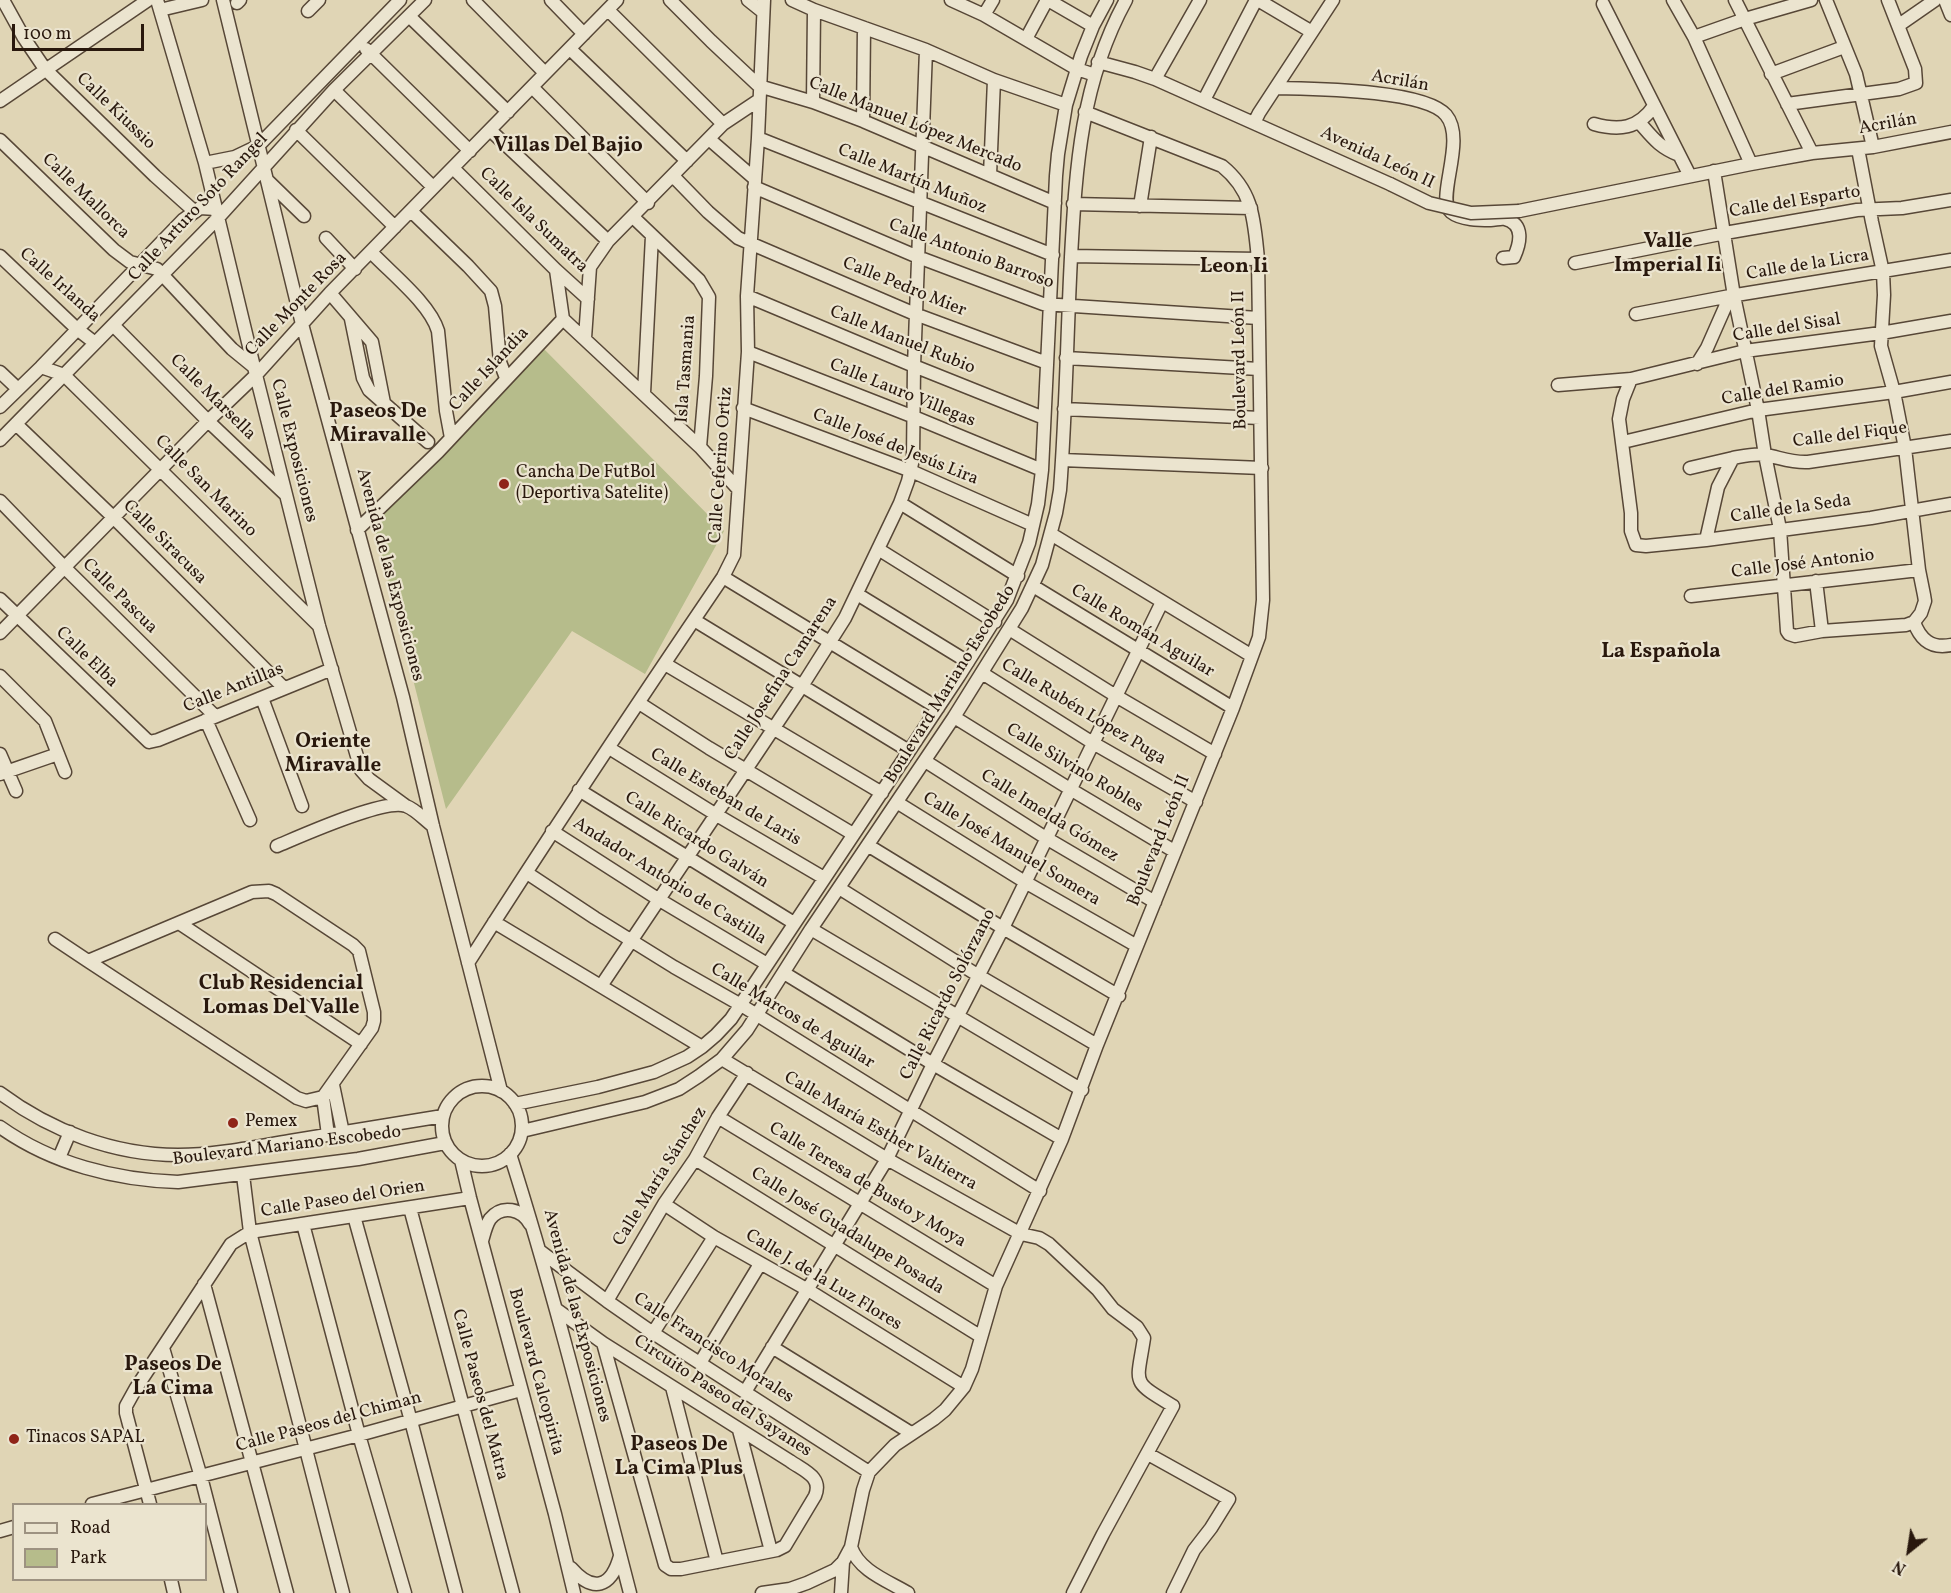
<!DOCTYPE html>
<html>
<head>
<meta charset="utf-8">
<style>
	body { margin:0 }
	#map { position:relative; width:1951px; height:1593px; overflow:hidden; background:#e0d5b5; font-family:Vollkorn,serif }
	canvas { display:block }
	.legend { position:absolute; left:12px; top:1503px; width:195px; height:78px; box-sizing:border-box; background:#ebe4cf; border:2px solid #9d9281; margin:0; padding:8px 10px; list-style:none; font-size:18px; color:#29180d }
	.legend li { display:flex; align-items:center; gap:12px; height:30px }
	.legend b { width:30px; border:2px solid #9d9281 }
	.north { position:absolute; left:1879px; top:1521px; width:60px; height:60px; -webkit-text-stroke:4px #ebe4cf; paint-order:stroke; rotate:210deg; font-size:16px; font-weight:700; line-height:24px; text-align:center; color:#29180d }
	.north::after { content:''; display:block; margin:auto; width:21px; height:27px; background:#29180d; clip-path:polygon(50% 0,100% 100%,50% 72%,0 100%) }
	.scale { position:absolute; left:12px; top:24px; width:132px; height:27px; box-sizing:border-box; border:3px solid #29180d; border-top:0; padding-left:8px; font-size:18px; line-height:21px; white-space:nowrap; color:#29180d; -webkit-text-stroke:4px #ebe4cf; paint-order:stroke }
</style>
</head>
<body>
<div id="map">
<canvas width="1951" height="1593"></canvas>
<ul class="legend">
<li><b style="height:8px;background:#ebe4cf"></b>Road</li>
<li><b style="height:16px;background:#b6bc8b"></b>Park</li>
</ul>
<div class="north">N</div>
<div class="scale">100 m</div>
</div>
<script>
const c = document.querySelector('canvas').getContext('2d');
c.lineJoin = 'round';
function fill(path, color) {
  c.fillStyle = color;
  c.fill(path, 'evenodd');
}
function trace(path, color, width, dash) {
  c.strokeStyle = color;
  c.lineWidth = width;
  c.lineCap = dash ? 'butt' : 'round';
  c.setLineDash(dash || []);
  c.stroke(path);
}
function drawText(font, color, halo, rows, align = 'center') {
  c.font = font + ' Vollkorn,serif';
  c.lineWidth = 4.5;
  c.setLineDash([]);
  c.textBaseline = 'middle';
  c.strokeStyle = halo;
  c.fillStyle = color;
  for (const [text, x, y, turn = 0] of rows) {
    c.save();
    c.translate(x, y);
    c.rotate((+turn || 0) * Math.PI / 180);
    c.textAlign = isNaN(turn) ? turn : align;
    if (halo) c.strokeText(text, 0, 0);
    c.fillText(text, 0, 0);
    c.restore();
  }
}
fill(new Path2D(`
	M542 347 724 531 645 674 572 631 446 809 373 522Z`), '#b6bc8b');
const minor = new Path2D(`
	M3 0 24 38 45 69 155 176 194 211
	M157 0 205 163 254 367 319 626 361 770 369 779 406 806
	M223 0 302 324 403 697 433 826 501 1091
	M473 0 545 73
	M551 0 584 34
	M670 0 711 41 759 86 813 102 863 121 1055 203
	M748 0 763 12
	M792 0 814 10 926 50 994 80 1066 105
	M951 0 984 15 1077 69 1095 75
	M1048 0 1093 26
	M1258 0 1312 32
	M1673 0 1694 37 1751 164
	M1735 0 1812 153
	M1826 0 1856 74 1873 147
	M1945 0 1951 15
	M237 3 240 0
	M1603 4 1690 176
	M160 10 202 0
	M608 10 723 124
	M308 11 319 0
	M984 15 993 0
	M409 16 508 112
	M1899 25 1935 0
	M1694 37 1745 19 1811 0
	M1026 39 1047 0
	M366 49 470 151
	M570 49 687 161
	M1098 62 1135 72 1155 79 1390 184
	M1771 74 1844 47
	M1155 79 1200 0
	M532 87 648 203
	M1276 88C1311 89 1424 89 1446 115 1467 140 1435 199 1451 212 1461 220 1480 220 1491 220 1495 220 1501 218 1505 219 1525 224 1520 244 1514 257L1503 258
	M334 90 433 187
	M1204 100 1256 0
	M0 101 148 0
	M813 102 814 10
	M1787 104 1899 89 1916 83 1915 69 1888 0
	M863 121 864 28
	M1639 122C1653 138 1659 147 1679 155
	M1254 123 1259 113 1333 0
	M1594 124C1619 131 1638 129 1654 106
	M296 130 395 227
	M490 130 608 241
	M758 138 1053 255
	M709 139 755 179
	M0 140 114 250 130 262 157 269 232 349 254 367
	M205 163 235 157 258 146 400 0
	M453 168 556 270 588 299
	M1714 171 1734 296 1758 410 1765 455 1780 529 1787 631 1789 634 1795 636 1822 631 1906 625 1914 622 1921 613 1925 601 1924 595 1919 570 1905 448 1894 392 1881 346 1884 295 1883 272 1872 222 1858 149
	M990 175 994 80
	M673 176 708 212 738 238 915 314 1047 363
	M268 181 304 216
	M754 187 918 257 1043 304 1258 318
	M1073 204 1251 208
	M1140 206 1151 137
	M411 211 468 266 491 291 495 306 500 362 506 378
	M1519 211 1751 164 1812 153 1873 147 1951 132
	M633 217 699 280 709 297 706 376 700 447
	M326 238 355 269
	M372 253C392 274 430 304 438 331L446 411 451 438
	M0 256 77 329 95 343
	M1071 256 1258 259
	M1575 263 1725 233 1857 210 1902 208 1951 200
	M556 270 563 319
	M330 293 372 342 384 403
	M747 296 914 366 1044 418
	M1636 314 1730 296 1951 260
	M351 319 363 378 369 390 428 442
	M563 319 700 447 738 489
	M113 325 208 421 286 495
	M585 338 590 267 608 241 723 124 759 100
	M748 352 914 417 1042 470
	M1066 358 1259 369
	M1697 364 1707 348 1730 296
	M41 367 64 375 318 625
	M0 372 18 389
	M1631 379 1623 399 1619 419 1631 513V531L1636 545 1646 546 1706 540 1871 518 1951 504
	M1558 385 1631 379 1745 351 1881 333 1951 321
	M644 393 652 236
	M0 407 41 367 183 220 200 208 216 209
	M743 408 911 471 1033 525
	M1064 409 1260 418
	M16 424 113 517 284 688
	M0 440 218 218 334 90 425 0
	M1623 442 1758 410 1894 392 1951 382
	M1062 460 1262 468
	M1690 468 1733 458
	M0 501 64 567 215 716
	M900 503 1018 576
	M357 530 438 452 563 319
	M1051 534 1252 656
	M1706 540 1718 487 1733 458C1744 456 1755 453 1766 455 1781 458 1793 463 1808 462L1951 441
	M878 549 995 622
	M723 577 938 708
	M1816 581 1822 631
	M1033 586 1233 708
	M857 594 968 662
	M1691 596 1919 570
	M0 599 149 742 158 740 332 669
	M694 620 909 751
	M1914 622C1920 639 1931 649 1951 645
	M1009 629 1116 696 1215 754
	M0 633 208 421 256 375 330 293 617 0
	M665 664 882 793
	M982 673 1093 743 1196 802
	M0 676 45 721 65 772
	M262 698 302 806
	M639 703 709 748 853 834
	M954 717 1070 789 1174 851
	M206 720 250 820
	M609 748 715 814 824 878
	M0 754 16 791
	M925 761 1046 838 1155 902
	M0 774 58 754
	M579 790 794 923
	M898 803 1025 882 1137 946
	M552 831 658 899 767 964
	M277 846C301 836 385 798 406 806 415 809 425 820 433 826
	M869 846 1003 928 1119 996
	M527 873 595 918 674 967 741 1005 1040 1191
	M839 888 979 976 1097 1045
	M494 922 702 1047
	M179 923 361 1044
	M811 929 1082 1090
	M55 939 88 961 297 1098 306 1101 323 1097 372 1028 374 1021V1012L359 951 353 945 276 894 269 891 252 892 88 961
	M468 963C551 833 636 705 723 577L734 555 748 352 747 296 758 138 764 0
	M784 973 933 1064 1062 1139
	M601 986 802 686 845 618 900 503 908 481 913 459 914 366 926 50
	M722 1059 887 1159 1021 1234 1039 1238 1049 1244 1098 1290 1113 1309 1137 1327 1144 1338C1137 1385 1130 1380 1173 1406L1103 1534 1073 1593
	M333 1085 343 1133
	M442 1126a40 40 0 1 1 80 0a40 40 0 1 1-80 0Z
	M0 1093C51 1131 114 1155 178 1155 215 1155 253 1147 290 1141 341 1133 392 1124 443 1116
	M323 1097 328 1135
	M515 1104 598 1087 654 1072 687 1057 702 1047 716 1035 731 1019 959 676 1007 600 1029 543 1038 504 1042 470 1056 176 1058 154 1066 105 1081 56 1093 26 1107 0
	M718 1117 996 1286
	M0 1127C52 1164 116 1180 178 1182L358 1159 445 1143
	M522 1131 645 1102 679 1089 699 1076 722 1059 747 1030 811 929 954 717 1022 608 1042 565 1056 513 1060 490C1066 412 1067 334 1071 257 1076 166 1081 82 1126 0
	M510 1154C556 1299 592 1446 630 1593
	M59 1158 70 1132
	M695 1159 980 1336
	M461 1160 470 1198 555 1514 574 1593
	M243 1175 250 1232 343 1593
	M664 1204 714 1237 808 1290 964 1387
	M410 1208 513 1593
	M354 1216 411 1421 456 1593
	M303 1224 359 1435 405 1593
	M482 1241C484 1234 486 1225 490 1219 502 1204 522 1209 530 1224
	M540 1251 607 1301 653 1333 869 1472
	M204 1284 287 1593
	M607 1301 664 1204 695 1159 718 1117 747 1073
	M556 1309 603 1343 790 1461C804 1471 823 1477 815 1496L785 1546 777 1550 681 1569H671L665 1565 603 1343
	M653 1333 714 1237
	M772 1347 911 1433
	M163 1348 201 1477 231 1593
	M700 1363 760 1264
	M672 1387 717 1562
	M745 1392 887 1159 933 1064 1003 928 1162 602
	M739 1430 771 1551
	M1148 1454 1229 1499 1211 1528 1194 1550 1173 1593
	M92 1504 359 1435 521 1390
	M150 1504 126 1413V1406L136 1388 231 1244 250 1232 470 1198
	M0 1531 14 1527
	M851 1547C859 1571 888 1581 908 1593
	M571 1568C593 1593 611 1588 620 1556
	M171 1580 174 1593
	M762 1593 790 1589 807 1583 835 1570 843 1562 851 1547 863 1490 869 1472 895 1445 934 1419 945 1410 964 1387 972 1369 996 1286 1062 1139 1097 1045 1233 708 1259 637 1263 600 1258 259C1254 221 1254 192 1222 166L1085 112
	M841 1593 843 1562`);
trace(minor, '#574737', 15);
trace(minor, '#ebe4cf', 12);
const minorBridge = new Path2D(`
	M1390 184 1429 203 1471 213 1519 211`);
trace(minorBridge, '#574737', 15, []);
trace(minorBridge, '#ebe4cf', 12);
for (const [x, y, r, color] of [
	[504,484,6,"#8f2418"],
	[233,1123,6,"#8f2418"],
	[14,1439,6,"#8f2418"]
]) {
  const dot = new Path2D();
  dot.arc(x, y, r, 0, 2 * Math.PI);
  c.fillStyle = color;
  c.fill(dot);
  trace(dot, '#ebe4cf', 2);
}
drawText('18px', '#29180d', '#ebe4cf', [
	["Acrilán",1400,82,10],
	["Calle Kiussio",115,112,44],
	["Acrilán",1888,125,-10],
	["Calle Manuel López Mercado",915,126,22],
	["Avenida León II",1377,159,25],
	["Calle Martín Muñoz",912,180,22],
	["Calle Mallorca",85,197,44],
	["Calle del Esparto",1795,203,-9],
	["Calle Arturo Soto Rangel",199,208,-47],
	["Calle Isla Sumatra",533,221,44],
	["Calle Antonio Barroso",971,255,20],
	["Calle de la Licra",1808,266,-9],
	["Calle Irlanda",59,286,42],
	["Calle Pedro Mier",904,288,22],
	["Calle Monte Rosa",297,305,-46],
	["Calle del Sisal",1787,329,-9],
	["Calle Manuel Rubio",902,341,22],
	["Boulevard León II",1241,360,-91],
	["Isla Tasmania",687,369,-86],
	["Calle Islandia",490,370,-47],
	["Calle del Ramio",1783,391,-9],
	["Calle Lauro Villegas",902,394,22],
	["Calle Marsella",212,398,45],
	["Calle del Fique",1850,436,-7],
	["Calle José de Jesús Lira",895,448,22],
	["Calle Exposiciones",293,451,76],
	["Calle Ceferino Ortiz",722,465,-86],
	["Calle San Marino",205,487,45],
	["Calle de la Seda",1791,510,-8],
	["Calle Siracusa",164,543,45],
	["Calle José Antonio",1803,565,-7],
	["Avenida de las Exposiciones",389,575,75],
	["Calle Pascua",119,597,45],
	["Calle Román Aguilar",1142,632,31],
	["Calle Elba",86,658,44],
	["Calle Josefina Camarena",782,679,-57],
	["Boulevard Mariano Escobedo",951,685,-58],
	["Calle Antillas",234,689,-22],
	["Calle Rubén López Puga",1083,713,31],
	["Calle Silvino Robles",1074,769,31],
	["Calle Esteban de Laris",725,798,31],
	["Calle Imelda Gómez",1049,817,32],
	["Calle Ricardo Galván",696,841,32],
	["Boulevard León II",1160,841,-68],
	["Calle José Manuel Somera",1011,850,31],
	["Andador Antonio de Castilla",669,882,32],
	["Calle Ricardo Solórzano",949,995,-63],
	["Calle Marcos de Aguilar",792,1017,31],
	["Calle María Esther Valtierra",880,1132,30],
	["Boulevard Mariano Escobedo",287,1147,-7],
	["Calle María Sánchez",661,1177,-58],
	["Calle Teresa de Busto y Moya",867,1186,31],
	["Calle Paseo del Orien",343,1200,-9],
	["Calle José Guadalupe Posada",847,1232,32],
	["Calle J. de la Luz Flores",823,1281,31],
	["Avenida de las Exposiciones",576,1316,75],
	["Calle Francisco Morales",713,1349,33],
	["Boulevard Calcopirita",535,1372,75],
	["Calle Paseos del Matra",479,1395,75],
	["Circuito Paseo del Sayanes",722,1397,33],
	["Calle Paseos del Chiman",329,1423,-15]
]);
drawText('18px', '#29180d', '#ebe4cf', [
	["Cancha De FutBol",516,474],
	["(Deportiva Satelite)",516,495],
	["Pemex",245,1123],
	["Tinacos SAPAL",26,1439]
], 'left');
drawText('bold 21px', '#29180d', '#ebe4cf', [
	["Villas Del Bajio",568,147],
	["Valle",1668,243],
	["Imperial Ii",1668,267],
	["Leon Ii",1234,268],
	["Paseos De",378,413],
	["Miravalle",378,437],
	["La Española",1661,653],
	["Oriente",333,743],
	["Miravalle",333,767],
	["Club Residencial",281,985],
	["Lomas Del Valle",281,1009],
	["Paseos De",173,1366],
	["La Cima",173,1390],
	["Paseos De",679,1446],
	["La Cima Plus",679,1470]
]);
</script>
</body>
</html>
